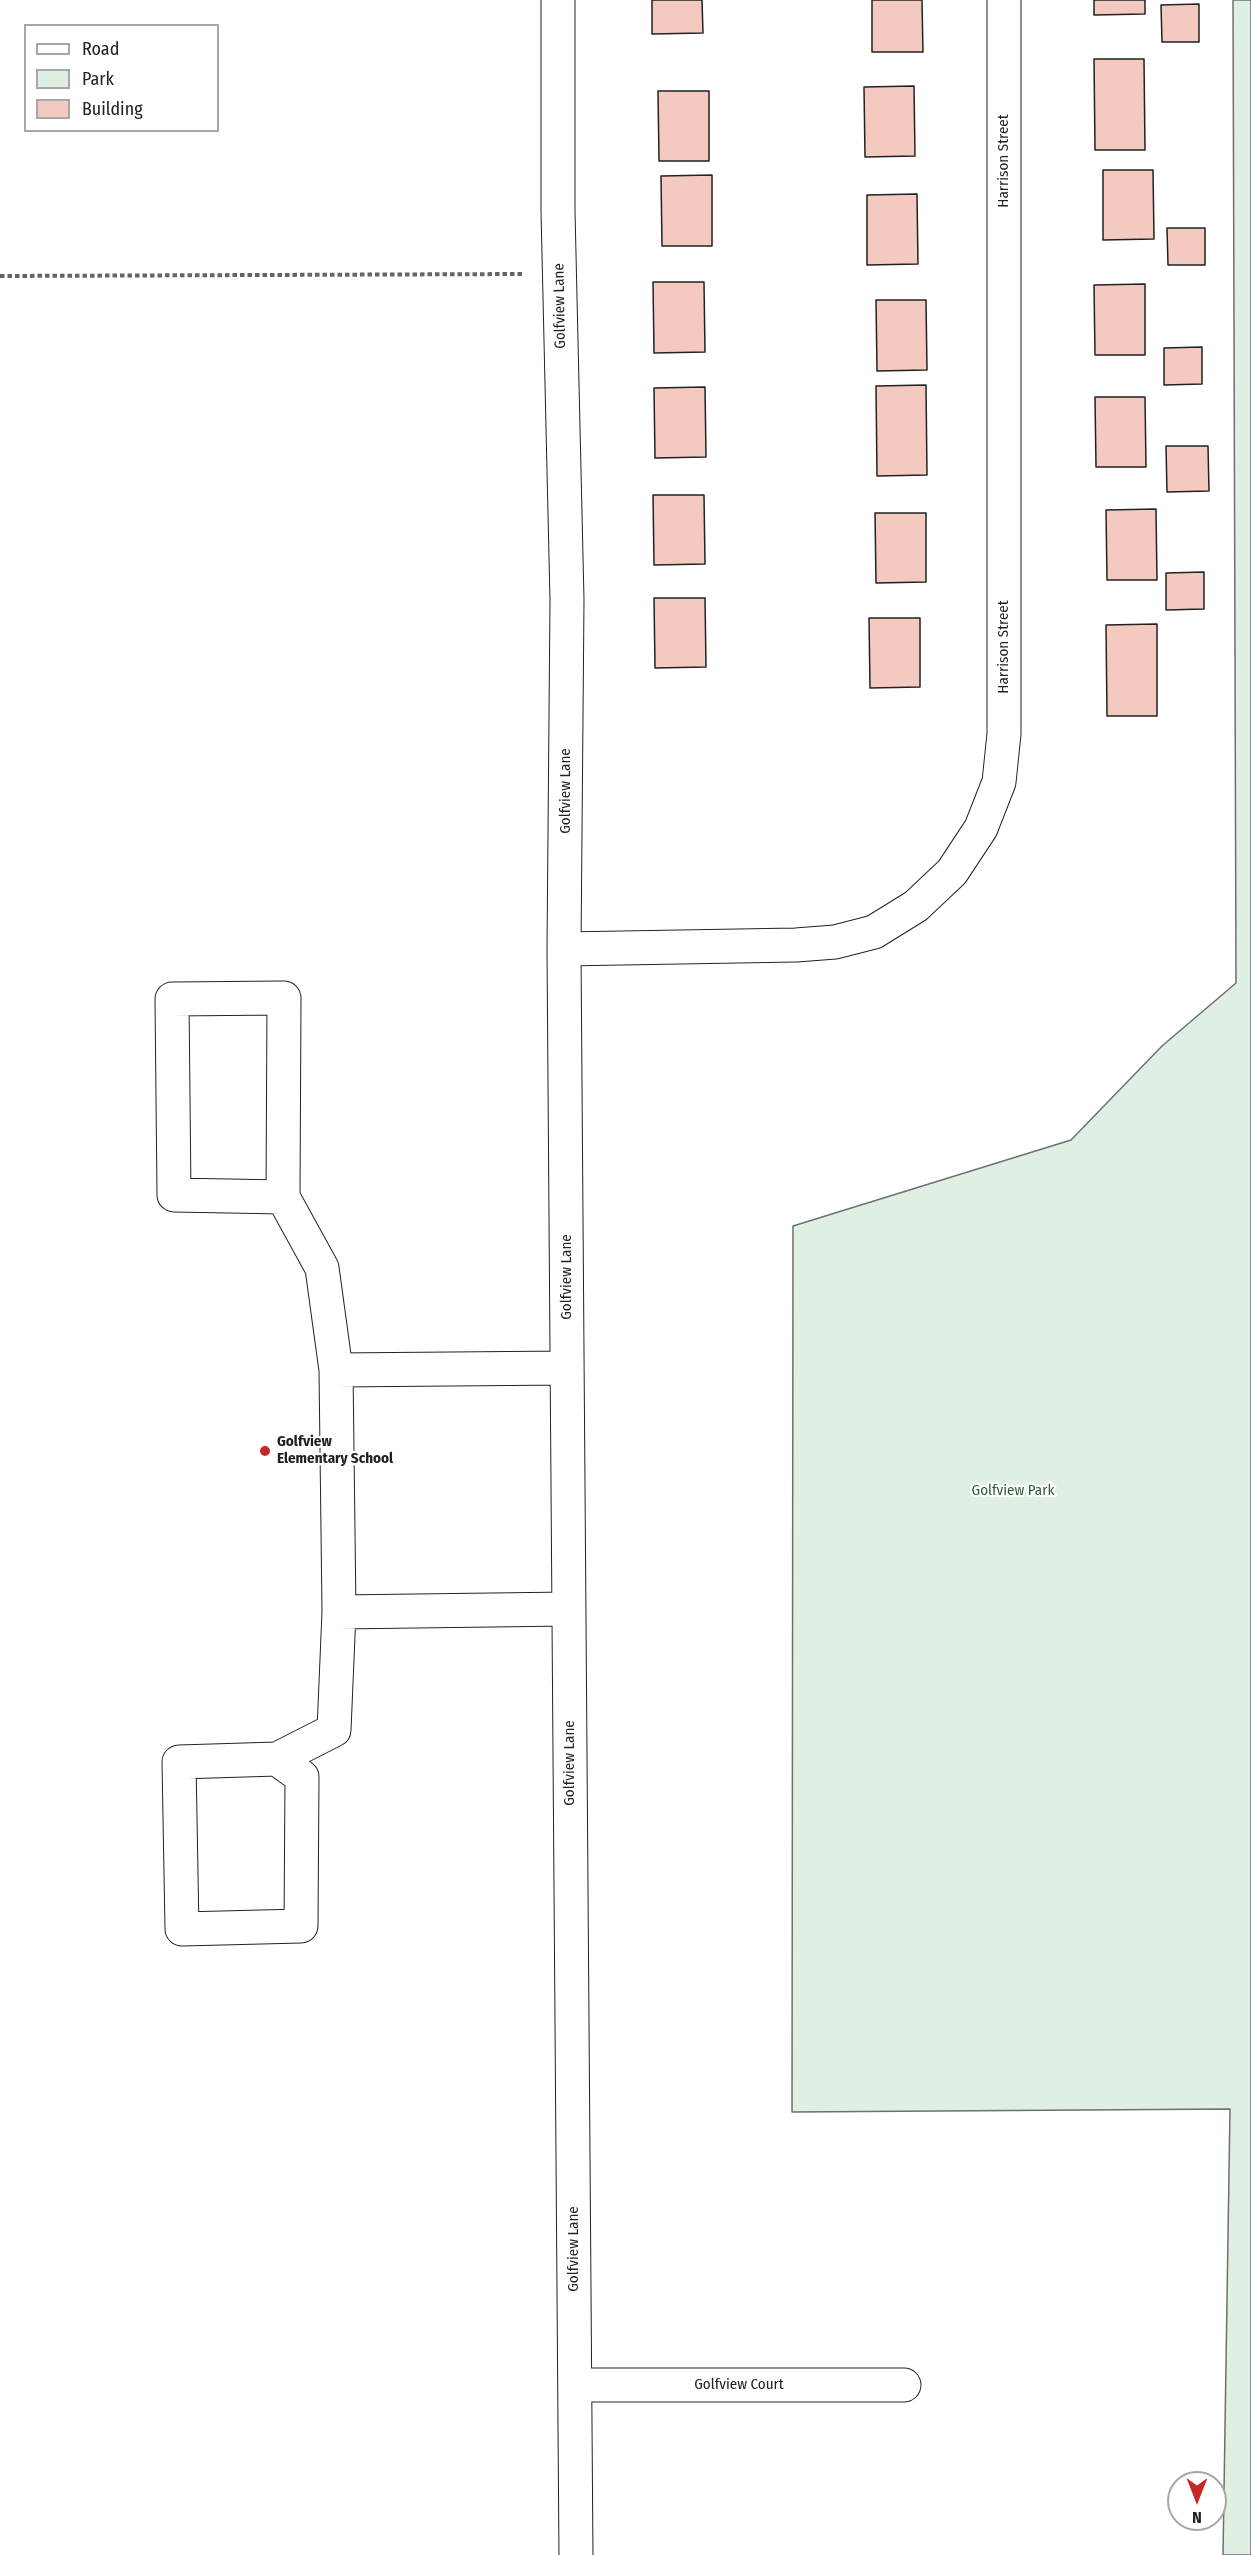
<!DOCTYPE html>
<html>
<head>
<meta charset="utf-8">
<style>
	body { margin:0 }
	#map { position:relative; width:1251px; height:2555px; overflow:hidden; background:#fff; font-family:"Fira Sans Condensed",sans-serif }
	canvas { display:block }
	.legend { position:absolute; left:24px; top:24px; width:195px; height:108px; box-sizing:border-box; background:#fff; border:2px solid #a7a7a7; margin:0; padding:8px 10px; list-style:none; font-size:18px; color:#222 }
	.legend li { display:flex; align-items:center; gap:12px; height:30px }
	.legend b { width:30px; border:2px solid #a7a7a7 }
	.north { position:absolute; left:1167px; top:2471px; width:60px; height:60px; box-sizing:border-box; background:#fff; border:2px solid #a7a7a7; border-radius:50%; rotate:180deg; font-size:16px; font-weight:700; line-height:24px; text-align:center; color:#222 }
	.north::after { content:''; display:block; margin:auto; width:21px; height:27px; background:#c62828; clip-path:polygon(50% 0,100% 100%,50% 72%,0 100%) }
</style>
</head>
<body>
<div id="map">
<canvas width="1251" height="2555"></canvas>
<ul class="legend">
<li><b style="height:8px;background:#fff"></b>Road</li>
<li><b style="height:16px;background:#e0efe3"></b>Park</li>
<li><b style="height:16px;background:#f3c9c0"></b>Building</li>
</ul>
<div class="north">N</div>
</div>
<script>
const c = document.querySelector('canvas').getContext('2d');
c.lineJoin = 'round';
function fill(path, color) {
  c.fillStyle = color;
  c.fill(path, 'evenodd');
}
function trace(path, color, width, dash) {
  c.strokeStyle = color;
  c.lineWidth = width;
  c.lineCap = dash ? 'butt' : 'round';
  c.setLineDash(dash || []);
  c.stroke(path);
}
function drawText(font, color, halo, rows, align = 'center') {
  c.font = font + ' "Fira Sans Condensed",sans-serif';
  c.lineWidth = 4.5;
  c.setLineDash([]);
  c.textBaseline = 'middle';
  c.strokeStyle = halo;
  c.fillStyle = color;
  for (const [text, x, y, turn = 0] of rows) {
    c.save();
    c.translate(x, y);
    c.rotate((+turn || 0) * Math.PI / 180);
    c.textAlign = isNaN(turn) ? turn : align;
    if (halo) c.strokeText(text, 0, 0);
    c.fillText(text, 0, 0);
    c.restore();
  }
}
const green = new Path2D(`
	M1233 0H1251V2555H1223L1230 2109 792 2112 793 1226 1071 1140 1162 1046 1236 983Z`);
fill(green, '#e0efe3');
trace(green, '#6f6f6f', 1.5);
const building = new Path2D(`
	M652 0H702L703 33 652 34Z
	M872 0H922L923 52H872Z
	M1094 0H1145V14L1094 15Z
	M1199 4V42H1162L1161 5Z
	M1094 59H1144L1145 150H1095Z
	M914 86 915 156 865 157 864 87Z
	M658 91H709V161H659Z
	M1103 170H1153L1154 239 1103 240Z
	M712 175V246H662L661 176Z
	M917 194 918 264 867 265V195Z
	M1167 228H1205V265H1168Z
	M653 282H704L705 352 654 353Z
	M1145 284V355H1095L1094 285Z
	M876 300H926L927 370 877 371Z
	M1202 347V384L1164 385V348Z
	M926 385 927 475 877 476 876 386Z
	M705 387 706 457 655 458 654 388Z
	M1095 397H1145L1146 467H1096Z
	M1166 446H1208L1209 491 1167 492Z
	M653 495H704L705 564 654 565Z
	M1156 509 1157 580H1107L1106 510Z
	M875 513H926V582L876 583Z
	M1204 572V609L1166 610V573Z
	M654 598H705L706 667 655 668Z
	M869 618H920V687L870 688Z
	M1157 624V716H1107L1106 625Z`);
fill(building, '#f3c9c0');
trace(building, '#222', 1.5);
const minor = new Path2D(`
	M558 0V211L567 600 564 949 576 2555
	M564 949 796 945 835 942 874 932 916 906 952 872 981 828 999 782 1004 734V0
	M283 1197 174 1195 172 999 284 998 283 1197 322 1268 336 1370
	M567 1368 336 1370 339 1612 569 1609
	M277 1759 302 1777 301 1926 182 1929 179 1762 277 1759 334 1730 339 1612
	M575 2385H904`);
trace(minor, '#222', 35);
trace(new Path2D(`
	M0 276 522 274`), '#646464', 4, [4.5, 3]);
trace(minor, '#fff', 33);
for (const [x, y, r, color] of [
	[265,1451,6,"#c62828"]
]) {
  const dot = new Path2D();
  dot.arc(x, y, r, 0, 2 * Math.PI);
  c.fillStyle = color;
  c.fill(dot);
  trace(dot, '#fff', 2);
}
drawText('15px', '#222', '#fff', [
	["Harrison Street",1004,161,-90],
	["Golfview Lane",560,306,-91],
	["Harrison Street",1004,647,-90],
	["Golfview Lane",566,791,-90],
	["Golfview Lane",567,1277,-90],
	["Golfview Lane",570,1763,-90],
	["Golfview Lane",574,2249,-90],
	["Golfview Court",739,2385]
]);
drawText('bold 15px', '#222', '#fff', [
	["Golfview",277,1442],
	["Elementary School",277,1459]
], 'left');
drawText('15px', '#2f5e38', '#fff', [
	["Golfview Park",1013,1491]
]);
</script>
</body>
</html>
